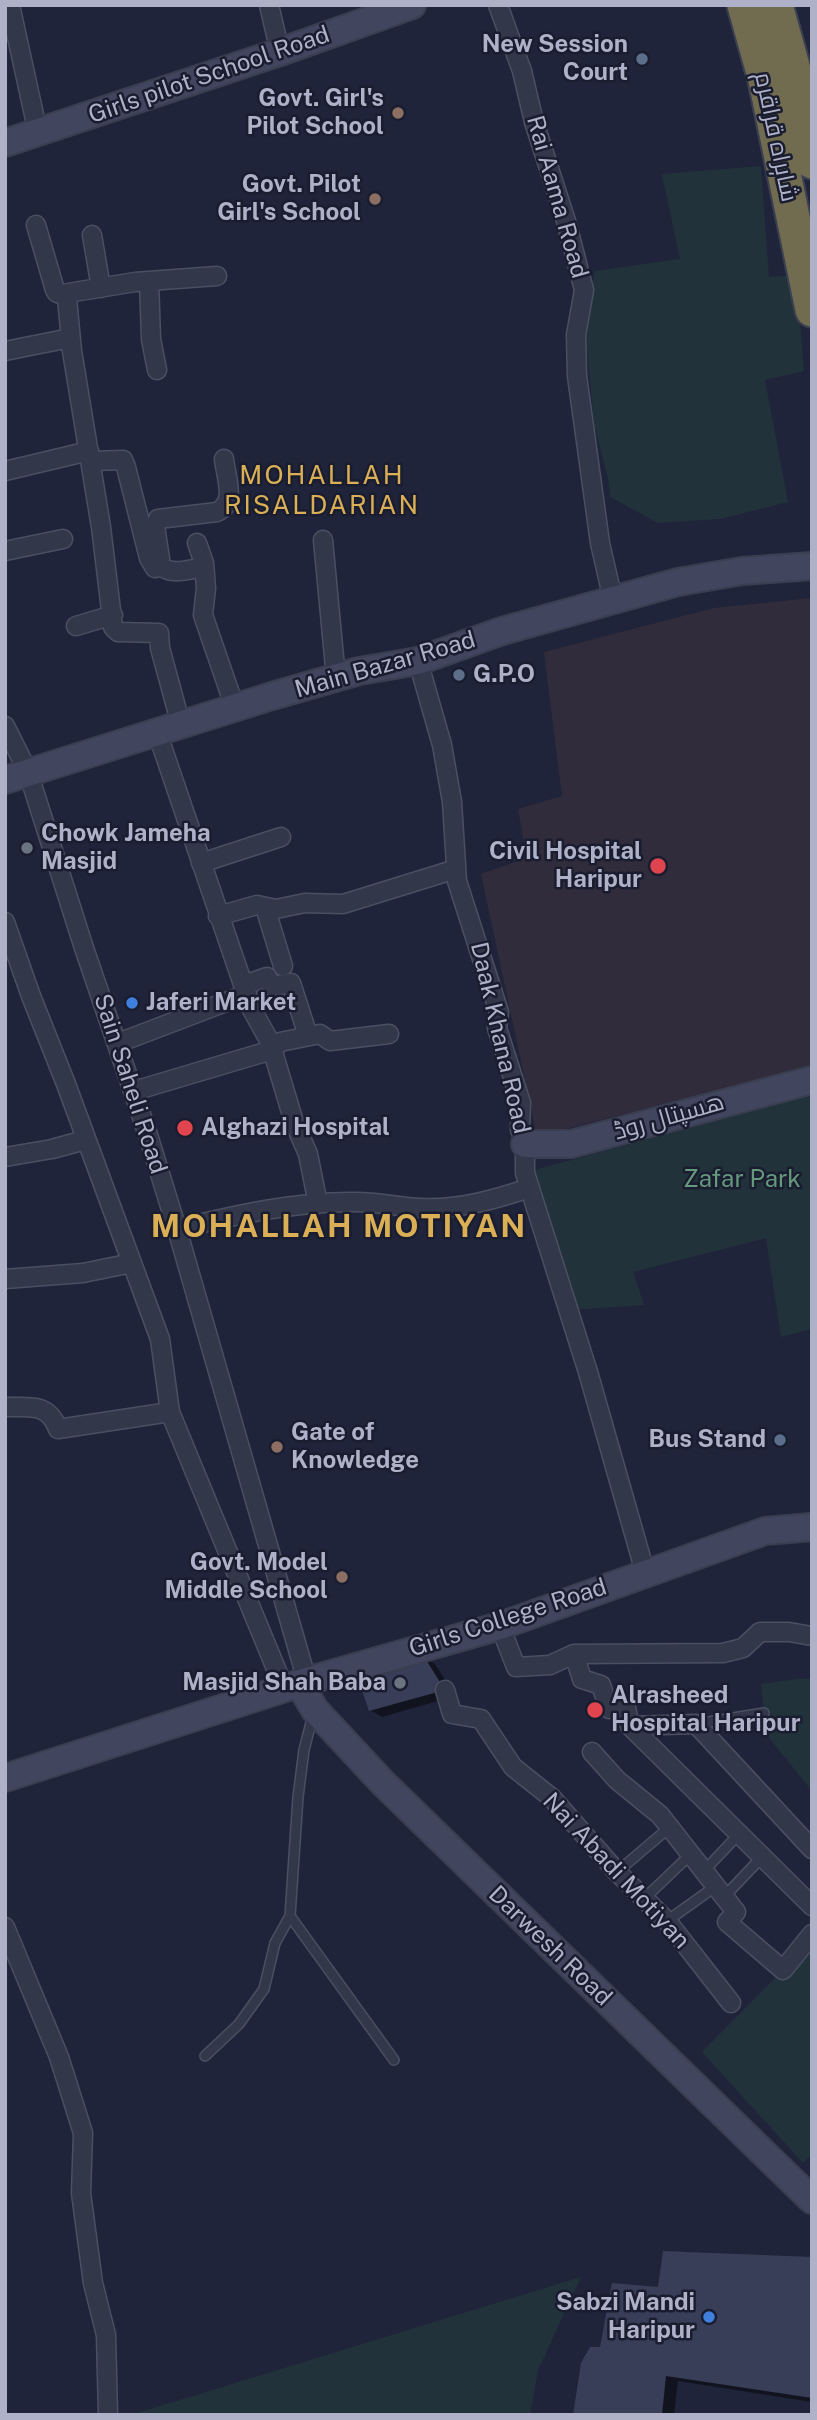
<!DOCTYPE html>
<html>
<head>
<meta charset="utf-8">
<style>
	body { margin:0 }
	#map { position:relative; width:817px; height:2420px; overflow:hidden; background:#20243a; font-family:"Public Sans",sans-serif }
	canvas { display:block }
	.frame { position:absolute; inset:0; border:7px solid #aeb1c7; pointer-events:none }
</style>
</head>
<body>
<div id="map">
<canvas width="817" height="2420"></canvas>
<div class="frame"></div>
</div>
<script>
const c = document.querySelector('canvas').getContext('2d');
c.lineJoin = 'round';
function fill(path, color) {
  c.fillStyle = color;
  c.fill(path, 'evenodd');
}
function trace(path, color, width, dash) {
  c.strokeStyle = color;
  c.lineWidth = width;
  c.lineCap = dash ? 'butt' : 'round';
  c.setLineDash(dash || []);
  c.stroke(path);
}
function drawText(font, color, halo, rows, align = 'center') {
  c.font = font + ' "Public Sans",Cairo,sans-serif';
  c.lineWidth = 5;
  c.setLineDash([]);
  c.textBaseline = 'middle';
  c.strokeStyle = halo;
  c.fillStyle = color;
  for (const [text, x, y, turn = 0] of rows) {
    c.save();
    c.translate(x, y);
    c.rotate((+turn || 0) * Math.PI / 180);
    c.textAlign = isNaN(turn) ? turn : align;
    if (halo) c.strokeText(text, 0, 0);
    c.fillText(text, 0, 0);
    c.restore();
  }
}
fill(new Path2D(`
	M812 598V1067L537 1136 481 874 527 858 518 809 562 796 544 652 714 608Z`), '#312c3b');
fill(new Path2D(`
	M761 166 769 277 796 275 804 371 765 380 788 502 720 519 658 523 610 497 608 478 594 424 585 326 595 271 680 259 662 174Z
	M812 1095V1329L781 1337 766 1238 633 1272 644 1305 568 1310 527 1172Z
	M797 1679H812V1791L766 1734 761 1684Z
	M812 1934V2154L803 2163 702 2052 783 1970Z
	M581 2277 538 2370 530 2415H131Z`), '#22323b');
fill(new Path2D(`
	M423 1657 435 1664 455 1696 382 1717 370 1710Z
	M812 2259V2402L678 2381 674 2415H575L601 2348 659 2289Z`), '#0007');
fill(new Path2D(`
	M423 1655 445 1690 369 1711 357 1676Z
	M663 2251 812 2257V2398L666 2376 662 2415H573L581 2363 590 2347H600L612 2283 658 2287Z`), '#393e58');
const lane = new Path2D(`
	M696 1724 764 1713
	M704 1871 739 1834
	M617 1872 670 1827
	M724 1897 762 1857
	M645 1898 691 1854
	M290 1916 394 2060
	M667 1921 716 1886
	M205 2056 239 2024 264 1989 275 1943 290 1916 298 1797 304 1750 313 1715`);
const street = new Path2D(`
	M10 5 38 133
	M269 5 280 52
	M498 5 522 71 534 122 566 221 584 290 576 335 577 376 600 543 613 600
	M36 225 55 290 57 293 67 296
	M92 235 101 288
	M149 281 151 339 157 370
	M5 351 65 339 70 342 72 351
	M90 461 123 460 126 467 149 558 155 568 161 566C172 576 190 569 204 567
	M5 471 89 451
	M323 540 336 678
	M197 543 204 563 206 588 203 615 235 708
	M5 551 63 539
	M160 559 155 526 158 519 217 512C237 503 226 478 224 459
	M76 626 113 615
	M418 661 442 745 452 802 457 881 499 1012 497 1028 521 1103 520 1129 525 1144V1173L588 1372 645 1572
	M181 725 160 648 159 633 118 632 113 627 101 527 72 351 67 298 68 293 135 282 217 276
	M5 726 28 772 84 948 148 1135 177 1229 307 1681
	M157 732 251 1008 270 1042 294 1122 308 1154 318 1204
	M201 863 281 837
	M265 907 283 966
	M218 916 257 905 276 909 305 903 343 904 456 869
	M5 922 31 996 66 1084 160 1339 170 1412 284 1688
	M244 985 267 977 272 986 291 983 308 1036
	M118 1043 247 994
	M134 1091 272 1050 280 1042 320 1034 330 1041 389 1034
	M5 1157 52 1149 85 1140
	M177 1229C236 1215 296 1201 356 1202 378 1202 399 1207 420 1208 457 1210 494 1200 529 1188
	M5 1279 83 1273 132 1263
	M5 1407C30 1408 48 1402 58 1429L170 1412
	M500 1626 516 1667 550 1665 574 1654 723 1653 743 1648 760 1632H789L812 1636
	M574 1654 582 1679 601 1685 609 1709 626 1708 630 1726 812 1906
	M445 1690 452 1714 481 1719 513 1767 552 1798 617 1872 667 1921 731 2003
	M630 1726 696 1724 812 1849
	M592 1752 617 1780 660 1815 736 1912 727 1922 783 1970 812 1934
	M5 1927 59 2057 83 2133 81 2193 93 2283 106 2335 108 2415`);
const secondary = new Path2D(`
	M5 143 280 52 412 5
	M5 780 272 696 359 671 418 661 502 631 678 582 742 571 812 566
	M525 1144H571L812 1080
	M299 1683 315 1710 383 1783 812 2200
	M5 1778 307 1681 500 1626 765 1531 812 1527`);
const highway = new Path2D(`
	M744 5 765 80 812 310
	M776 5 796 77 812 162`);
trace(lane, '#4b4f62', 12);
trace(street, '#4b4f62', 21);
trace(secondary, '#3a3e51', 30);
trace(highway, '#3b3f52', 37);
trace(lane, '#33374a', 9);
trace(street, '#33374a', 18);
trace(secondary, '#41455d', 26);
trace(highway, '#716c50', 33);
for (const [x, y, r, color] of [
	[642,59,7,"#5c6f8a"],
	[398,113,7,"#8d6e63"],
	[375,199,7,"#8d6e63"],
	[459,675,7,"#5c6f8a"],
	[27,848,7,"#6b7280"],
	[658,866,9,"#e0444e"],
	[132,1003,7,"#3f7fe0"],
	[185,1128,9,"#e0444e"],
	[780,1440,7,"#5c6f8a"],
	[277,1447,7,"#8d6e63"],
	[342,1577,7,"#8d6e63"],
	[400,1683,7,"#6b7280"],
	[595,1710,9,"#e0444e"],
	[709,2317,7,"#3f7fe0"]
]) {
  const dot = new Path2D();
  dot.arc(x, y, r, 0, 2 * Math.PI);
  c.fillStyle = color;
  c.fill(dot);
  trace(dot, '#191d2f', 2.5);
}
drawText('bold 24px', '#aeb1c7', '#191d2f', [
	["New Session",628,45],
	["Court",628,73],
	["Govt. Girl's",384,99],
	["Pilot School",384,127],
	["Govt. Pilot",361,185],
	["Girl's School",361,213],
	["G.P.O",473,675,"left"],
	["Chowk Jameha",41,834,"left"],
	["Masjid",41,862,"left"],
	["Civil Hospital",642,852],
	["Haripur",642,880],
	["Jaferi Market",146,1003,"left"],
	["Alghazi Hospital",201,1128,"left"],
	["Gate of",291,1433,"left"],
	["Knowledge",291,1461,"left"],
	["Bus Stand",766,1440],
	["Govt. Model",328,1563],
	["Middle School",328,1591],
	["Masjid Shah Baba",386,1683],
	["Alrasheed",611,1696,"left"],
	["Hospital Haripur",611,1724,"left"],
	["Sabzi Mandi",695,2303],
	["Haripur",695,2331]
], 'right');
drawText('24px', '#aeb1c7', '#191d2f', [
	["Girls pilot School Road",209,75,-19],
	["شاہراہ قراقرم",776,137,78],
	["Rai Aama Road",557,197,74],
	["Main Bazar Road",385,665,-16],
	["Daak Khana Road",500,1038,77],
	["Sain Saheli Road",130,1084,72],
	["ھسپتال روڈ",669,1117,-16],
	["Girls College Road",508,1618,-18],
	["Nai Abadi Motiyan",616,1871,47],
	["Darwesh Road",550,1946,44]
]);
drawText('24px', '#64997d', '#191d2f', [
	["Zafar Park",742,1180]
]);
c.letterSpacing = '2px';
drawText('26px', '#daaf56', '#191d2f', [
	["MOHALLAH",322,476],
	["RISALDARIAN",322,506]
]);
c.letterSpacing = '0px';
c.letterSpacing = '2px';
drawText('bold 32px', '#daaf56', '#191d2f', [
	["MOHALLAH MOTIYAN",339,1227]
]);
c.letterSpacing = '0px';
</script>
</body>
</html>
